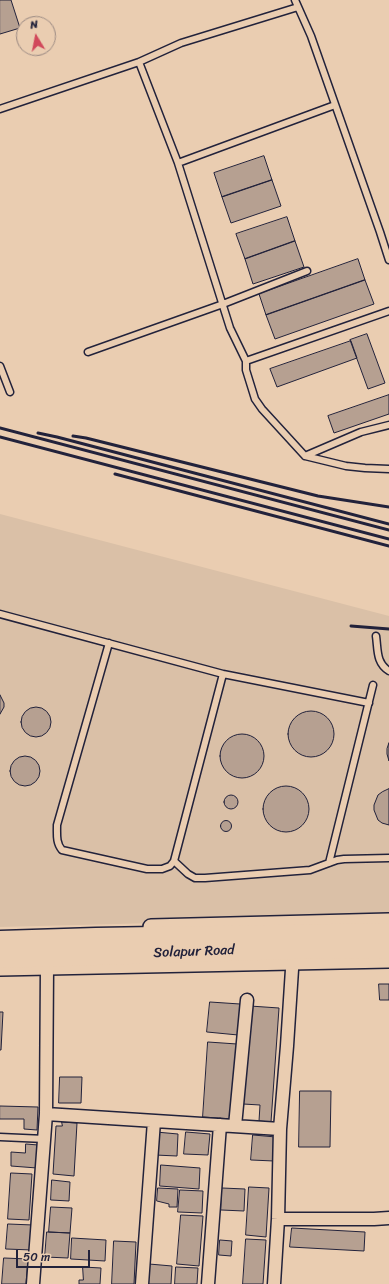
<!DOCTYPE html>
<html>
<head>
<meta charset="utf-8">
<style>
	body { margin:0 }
	#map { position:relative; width:389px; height:1284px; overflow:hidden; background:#eacdb1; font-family:Sriracha,sans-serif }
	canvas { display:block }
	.north { position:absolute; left:16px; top:16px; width:40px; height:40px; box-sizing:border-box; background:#eacdb1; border:1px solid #9a8982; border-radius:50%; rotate:350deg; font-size:11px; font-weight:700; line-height:16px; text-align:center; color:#22223b }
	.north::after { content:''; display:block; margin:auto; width:14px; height:18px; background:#d1495b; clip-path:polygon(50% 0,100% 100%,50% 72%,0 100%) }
	.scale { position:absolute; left:16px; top:1250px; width:74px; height:18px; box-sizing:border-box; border:2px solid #22223b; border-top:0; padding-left:5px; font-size:12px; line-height:14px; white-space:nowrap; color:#22223b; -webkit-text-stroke:3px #eacdb1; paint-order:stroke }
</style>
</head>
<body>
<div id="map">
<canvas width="389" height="1284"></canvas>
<div class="north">N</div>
<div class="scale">50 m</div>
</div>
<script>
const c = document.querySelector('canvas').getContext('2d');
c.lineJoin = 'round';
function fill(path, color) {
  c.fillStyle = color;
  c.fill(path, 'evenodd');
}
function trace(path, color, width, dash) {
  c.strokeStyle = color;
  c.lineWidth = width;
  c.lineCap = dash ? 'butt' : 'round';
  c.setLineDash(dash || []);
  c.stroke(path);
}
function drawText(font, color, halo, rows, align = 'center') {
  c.font = font + ' Sriracha,sans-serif';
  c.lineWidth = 3.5;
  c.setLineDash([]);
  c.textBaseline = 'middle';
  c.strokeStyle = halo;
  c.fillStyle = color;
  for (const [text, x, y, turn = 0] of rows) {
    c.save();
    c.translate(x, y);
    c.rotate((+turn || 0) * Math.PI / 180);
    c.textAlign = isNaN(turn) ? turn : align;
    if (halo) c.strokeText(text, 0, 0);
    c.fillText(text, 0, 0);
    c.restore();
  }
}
fill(new Path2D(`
	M0 514 389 616V917L0 927Z`), '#dac0a7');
const building = new Path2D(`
	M0 0H11L20 28 0 34Z
	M264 156 272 180 222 197 214 173Z
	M272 180 281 206 231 223 222 197Z
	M287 217 295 241 245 259 236 234Z
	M295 241 304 267 253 284 245 259Z
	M358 259 365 280 266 315 259 294Z
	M365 280 374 304 275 339 266 315Z
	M367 334 385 383 368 389 350 340Z
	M351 341 357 358 277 387 270 369Z
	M389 395V414L334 433 328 416Z
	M0 695 4 703V707L0 714Z
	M21 722a15 15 0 1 1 30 0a15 15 0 1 1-30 0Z
	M288 734a23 23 0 1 1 46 0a23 23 0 1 1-46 0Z
	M220 756a22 22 0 1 1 44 0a22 22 0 1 1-44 0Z
	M389 743V761L387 754V749Z
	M10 771a15 15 0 1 1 30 0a15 15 0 1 1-30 0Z
	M263 809a23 23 0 1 1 46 0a23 23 0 1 1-46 0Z
	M389 789V825L382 823 378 820 374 810V805L378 795 382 792Z
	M224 802a7 7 0 1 1 14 0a7 7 0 1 1-14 0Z
	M220.5 826a5.5 5.5 0 1 1 11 0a5.5 5.5 0 1 1-11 0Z
	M379 984H389V1000H380Z
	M210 1002 240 1004 238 1035 207 1032Z
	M250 1006 279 1008 271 1122 259 1121 260 1105 243 1104Z
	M0 1012H3L1 1050H0Z
	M208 1042 237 1044 232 1119 203 1117Z
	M60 1077H82L81 1103H59Z
	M300 1091H331L330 1147H299Z
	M0 1106 38 1107 37 1130 24 1129V1119H0Z
	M62 1122 77 1123 74 1176 53 1174 56 1126H62Z
	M156 1132 178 1134 177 1156 155 1155Z
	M186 1132 210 1134 208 1155 184 1154Z
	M253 1135 276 1137 274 1161 251 1160Z
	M26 1144 38 1145 37 1168 11 1166V1152L25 1153Z
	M161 1165 200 1168 199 1189 160 1186Z
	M11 1173 32 1174 29 1220 8 1219Z
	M52 1180 70 1182 69 1201 51 1200Z
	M249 1187 269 1188 266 1237 246 1235Z
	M158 1188 178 1189 177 1207H169V1204L157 1201Z
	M222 1188 245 1189 244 1211 221 1210Z
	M180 1190 203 1191 202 1213 178 1212Z
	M51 1207 72 1208 70 1233 49 1232Z
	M181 1215 203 1216 199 1266 177 1264Z
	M8 1224 33 1225 32 1250 6 1249Z
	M292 1228 365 1232 364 1251 290 1247Z
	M47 1232 70 1233 68 1258 45 1257Z
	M72 1238 106 1240 105 1261 71 1259Z
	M246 1239 266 1240 263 1284H243Z
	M220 1240 232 1241 231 1256 219 1255Z
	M114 1241 136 1242 134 1284H112Z
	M4 1258 28 1259 26 1284H2Z
	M149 1264 172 1266 171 1284H147Z
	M83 1267 101 1268 100 1284H79V1280H83Z
	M176 1267 198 1268 197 1284H175Z`);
fill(building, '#b6a091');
trace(building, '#22223b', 1);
const service = new Path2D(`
	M295 0 311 36 380 232 389 260
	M139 62 178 163 230 328 246 361V370L255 399 262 409 305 456 346 466 365 468 389 469
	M0 109 139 62 181 43 298 7
	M178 163 335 105
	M88 352 223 304 307 271
	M246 361 389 311
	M0 366 10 392
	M305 456 361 432 389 425
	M0 614 223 674 369 703
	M376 636C378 650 376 663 389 671
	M109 643 57 825C57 835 56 843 62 850L147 869H162L170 866 174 861 223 674
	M174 861 188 874 195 878H205L310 870 337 860 344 859 389 858
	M329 863 373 685
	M0 1137 45 1139`);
const minor = new Path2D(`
	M47 967 46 1114 280 1129
	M235 1126 247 1000
	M278 1219H374L389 1218
	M33 1284 46 1114
	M142 1284 154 1121
	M208 1284 220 1125
	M274 1284 278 1219 280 1129 287 1046 293 954`);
const tertiary = new Path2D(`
	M151 927 389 921
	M0 968 389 960`);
const trunk = new Path2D(`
	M0 941 96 938 389 933
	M0 958 293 949 389 948`);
trace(service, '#22223b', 9);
trace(minor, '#22223b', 15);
trace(tertiary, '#22223b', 18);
trace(trunk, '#22223b', 23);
trace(service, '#eacdb1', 6);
trace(minor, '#eacdb1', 12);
trace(tertiary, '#eacdb1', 15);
trace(trunk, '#eacdb1', 20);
trace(new Path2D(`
	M0 428 389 530
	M38 433 57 437 389 524
	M73 436 86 438 318 496 389 507
	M0 437 389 539
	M115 474 389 546
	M351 626 389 629`), '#22223b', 3);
drawText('14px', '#22223b', '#eacdb1', [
	["Solapur Road",194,952,-2]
]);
</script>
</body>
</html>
